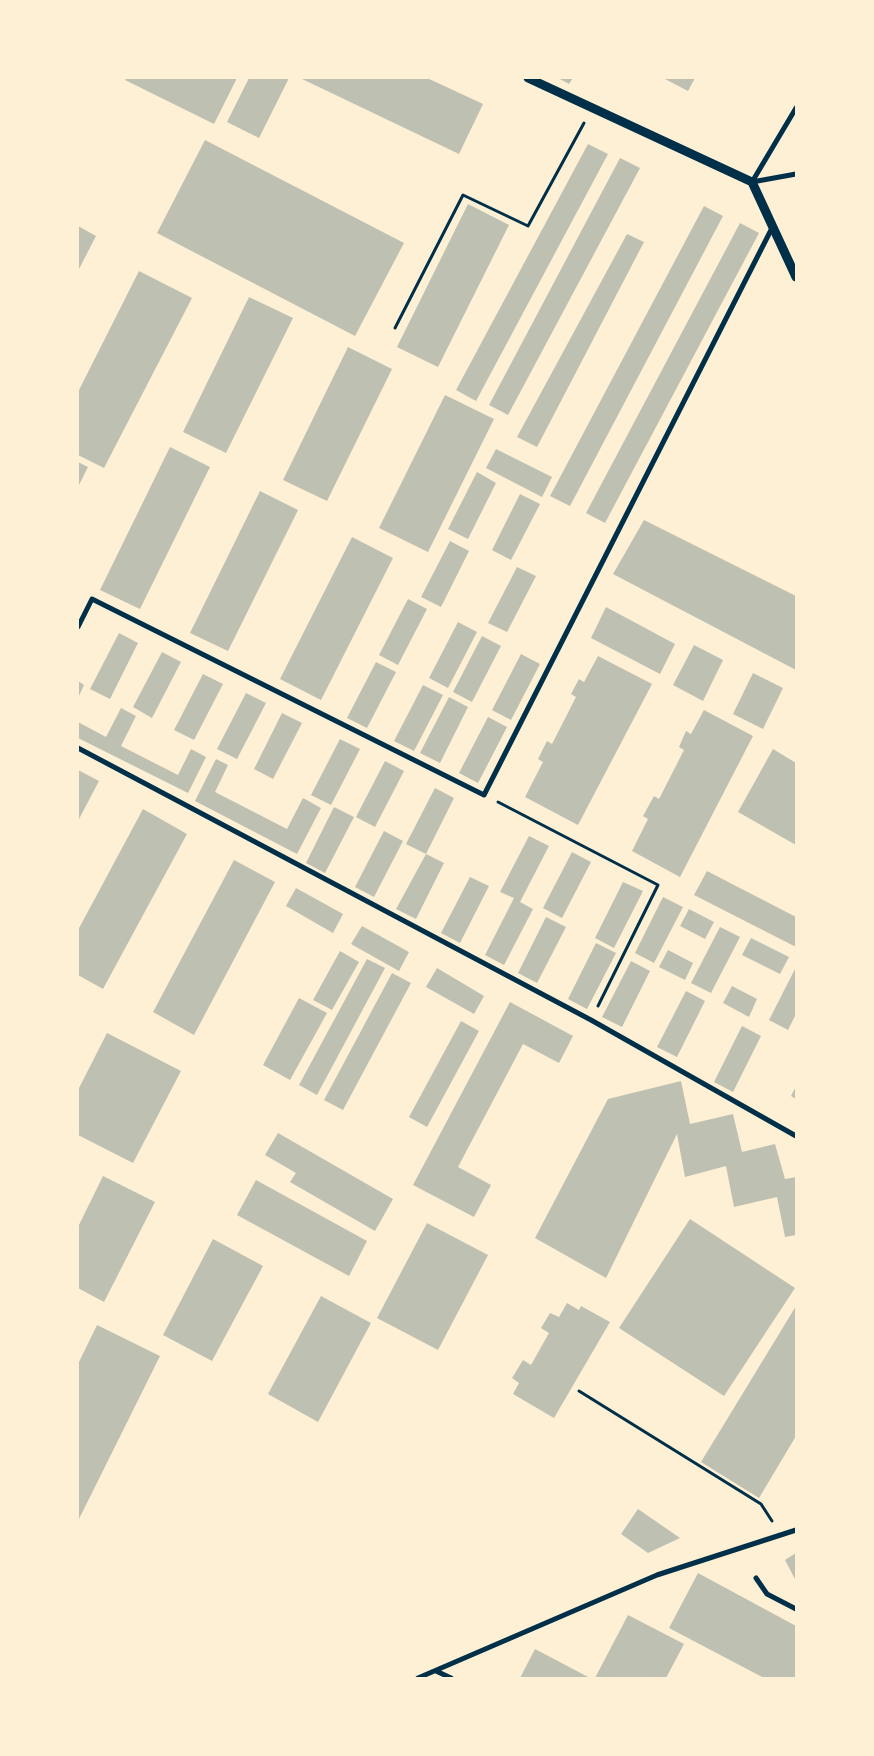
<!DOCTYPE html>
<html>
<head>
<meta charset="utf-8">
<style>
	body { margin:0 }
	#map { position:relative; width:874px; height:1756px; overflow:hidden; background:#fdf0d5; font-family:"Sofia Sans Condensed",sans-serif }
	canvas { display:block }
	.frame { position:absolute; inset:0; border:79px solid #fdf0d5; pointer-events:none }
</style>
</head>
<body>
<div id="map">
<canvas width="874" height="1756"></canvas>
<div class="frame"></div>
</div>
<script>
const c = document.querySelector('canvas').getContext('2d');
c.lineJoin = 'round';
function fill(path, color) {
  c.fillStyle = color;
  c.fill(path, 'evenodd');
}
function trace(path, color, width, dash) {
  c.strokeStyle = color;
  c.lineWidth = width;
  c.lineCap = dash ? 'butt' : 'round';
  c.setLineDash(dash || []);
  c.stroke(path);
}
fill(new Path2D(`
	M127 78H237L214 124 125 80Z
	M249 78H289L259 138 227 122Z
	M300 78H427L483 104 459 154Z
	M558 78H573L569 84Z
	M663 78H695L688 91Z
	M205 140 404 243 355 336 157 233Z
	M588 144 608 154 476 401 456 390Z
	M620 158 640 168 508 415 489 405Z
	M468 204 509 225 438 367 397 347Z
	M704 206 723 216 570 506 550 496Z
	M740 223 759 233 605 523 586 513Z
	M78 226 96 236 78 271Z
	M627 234 644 242 537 447 517 437Z
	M139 271 192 298 104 468 78 455V392Z
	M249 297 293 318 226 453 183 432Z
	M348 347 392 369 327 501 283 480Z
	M445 395 494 419 428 552 379 528Z
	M170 447 210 467 140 609 100 590Z
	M496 449 552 477 542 497 486 468Z
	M78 462 88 467 78 487Z
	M477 472 496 483 468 539 448 529Z
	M260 491 298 510 228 651 190 633Z
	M520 494 540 504 511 560 492 550Z
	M644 520 796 596V670L613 574Z
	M352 537 393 558 321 700 280 679Z
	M450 541 469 551 441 607 421 597Z
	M517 567 536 576 507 632 488 623Z
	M408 599 427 609 398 665 379 655Z
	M606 607 675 644 660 674 591 638Z
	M458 622 477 632 448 688 429 678Z
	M119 633 138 643 110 699 90 689Z
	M482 636 501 646 472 702 453 692Z
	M694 645 723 660 703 701 673 685Z
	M162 652 181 662 152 718 133 707Z
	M521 654 540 664 511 720 492 710Z
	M598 656 652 684 578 825 525 797 543 762 538 759 547 741 552 744 576 697 571 694 579 679 584 682Z
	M376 662 396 672 367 728 347 718Z
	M753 673 783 688 763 729 733 714Z
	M203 674 223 684 194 740 174 730Z
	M78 681 84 685 78 698Z
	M423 685 443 695 414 751 394 741Z
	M246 693 266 703 237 759 217 749Z
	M449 697 468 707 440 763 420 753Z
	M121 708 136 716 121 746 178 775 191 749 206 757 188 793 78 738V722L106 737Z
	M704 710 753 736 680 877 632 851 648 819 643 816 654 796 659 799 684 750 679 747 686 731 691 734Z
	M282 713 302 723 273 779 254 769Z
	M488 717 507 727 478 783 459 773Z
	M340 739 360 749 331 805 311 795Z
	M773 749 796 763V845L738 812Z
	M216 759 228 765 215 792 287 829 303 798 321 808 297 854 195 801Z
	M385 761 404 771 375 827 356 817Z
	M78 770 99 781 78 821Z
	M435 788 454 798 426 854 406 844Z
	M334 807 354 817 325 873 306 863Z
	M143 809 187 834 103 989 78 975V930Z
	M384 831 403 841 374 897 355 887Z
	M529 836 549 846 520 902 533 909 504 965 485 955 514 898 500 892Z
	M572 852 591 862 562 918 543 908Z
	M426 854 444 863 416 919 396 909Z
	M234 860 275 882 194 1035 153 1012Z
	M707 871 796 917V947L694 895Z
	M470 877 489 886 460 943 441 933Z
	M623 882 643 891 614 948 595 938Z
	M296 888 343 914 333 933 286 906Z
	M663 897 683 907 654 963 635 953Z
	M689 909 714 922 705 939 680 926Z
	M546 917 566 927 537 983 518 973Z
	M362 926 409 952 399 971 351 944Z
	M720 927 740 937 711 993 691 983Z
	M751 938 789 957 780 974 742 955Z
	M596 943 616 953 587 1009 568 999Z
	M668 950 693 963 685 980 659 967Z
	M340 951 359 962 332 1010 313 1000Z
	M367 959 385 968 317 1095 299 1085Z
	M631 961 650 971 622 1027 602 1017Z
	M796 967V1014L788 1030 769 1020Z
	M437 968 484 996 474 1014 426 987Z
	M392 973 411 983 343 1110 324 1100Z
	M732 986 757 999 749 1017 723 1003Z
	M686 991 705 1001 677 1057 657 1047Z
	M299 998 327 1013 290 1080 263 1065Z
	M510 1002 573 1036 559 1063 523 1044 458 1167 491 1185 474 1217 413 1185Z
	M461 1021 479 1031 427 1127 409 1117Z
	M742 1026 761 1036 733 1092 714 1082Z
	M107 1033 181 1071 133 1163 78 1135V1090Z
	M681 1081 690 1124 733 1114 742 1152 775 1144 785 1179 796 1177V1235L785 1237 777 1197 734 1207 726 1166 685 1177 677 1134 606 1278 535 1238 608 1099Z
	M796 1086V1099L791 1096Z
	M278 1133 393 1199 375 1231 290 1182 296 1173 265 1155Z
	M103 1176 155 1202 104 1302 78 1288V1227Z
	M256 1180 367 1241 349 1276 237 1215Z
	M690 1219 795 1288 724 1396 619 1328Z
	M427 1223 488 1255 438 1350 377 1318Z
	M213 1239 263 1266 212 1361 163 1335Z
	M321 1296 371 1323 318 1422 268 1394Z
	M567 1303 579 1310 581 1306 610 1322 554 1418 513 1394 519 1383 512 1378 523 1360 531 1365 549 1333 541 1328 550 1313 559 1317Z
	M796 1306V1436L759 1498 701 1462Z
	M97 1325 160 1356 78 1521V1364Z
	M638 1509 680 1538 648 1553 621 1534Z
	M796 1553V1581L785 1560Z
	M698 1573 796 1626V1678H764L669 1628Z
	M628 1615 684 1644 666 1678H595Z
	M535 1649 590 1678H520Z`), '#bec0b2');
trace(new Path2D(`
	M395 328 463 195 528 226 584 123
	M498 802 658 885 598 1006
	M579 1391 761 1504 772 1521`), '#003049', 3);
trace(new Path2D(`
	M752 182 796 108
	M752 182 796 174
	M78 627 92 599 484 795 772 228
	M78 748 591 1020 796 1136
	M756 1578 767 1594 796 1609
	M436 1671 451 1678
	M418 1678 657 1575 796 1530`), '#003049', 5);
trace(new Path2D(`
	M528 78 752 182 796 277`), '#003049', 9);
</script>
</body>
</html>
